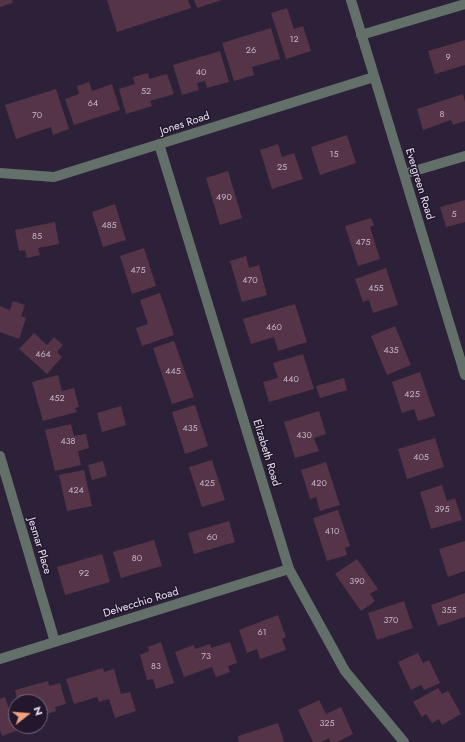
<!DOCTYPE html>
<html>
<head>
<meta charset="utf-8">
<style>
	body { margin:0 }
	#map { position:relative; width:465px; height:742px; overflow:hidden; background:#2c2138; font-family:Jost,sans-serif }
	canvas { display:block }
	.north { position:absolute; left:8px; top:694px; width:40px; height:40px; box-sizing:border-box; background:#23172e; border:1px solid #73687c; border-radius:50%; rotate:73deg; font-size:11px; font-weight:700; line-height:16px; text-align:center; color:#eae2f2 }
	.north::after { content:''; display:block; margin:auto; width:14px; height:18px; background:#f1a17d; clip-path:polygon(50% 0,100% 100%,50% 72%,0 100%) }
</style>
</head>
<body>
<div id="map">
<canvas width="465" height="742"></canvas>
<div class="north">N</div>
</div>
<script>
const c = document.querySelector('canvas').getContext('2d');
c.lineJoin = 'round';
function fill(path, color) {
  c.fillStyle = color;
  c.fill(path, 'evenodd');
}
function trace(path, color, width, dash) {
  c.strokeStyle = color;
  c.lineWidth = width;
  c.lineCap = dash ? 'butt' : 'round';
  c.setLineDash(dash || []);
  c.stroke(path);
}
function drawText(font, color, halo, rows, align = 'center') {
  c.font = font + ' Jost,sans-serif';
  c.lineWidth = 3;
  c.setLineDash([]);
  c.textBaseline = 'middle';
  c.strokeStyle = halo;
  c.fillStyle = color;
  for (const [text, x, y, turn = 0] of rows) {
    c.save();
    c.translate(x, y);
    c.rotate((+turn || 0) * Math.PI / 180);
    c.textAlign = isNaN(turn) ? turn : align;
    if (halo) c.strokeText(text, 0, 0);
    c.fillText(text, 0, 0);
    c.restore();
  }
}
fill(new Path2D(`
	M0 0H12L13 3 0 7Z
	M107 0H188L191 8 117 32Z
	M194 0H222L197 8Z
	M287 8 294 29 303 26 311 51 286 59 271 13Z
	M271 28 280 59 252 67 254 75 234 81 222 43Z
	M465 40V65L435 74 428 51Z
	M220 51 229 82 207 88 205 81 197 83 199 90 182 95 173 65Z
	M148 73 149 79 167 74 174 94 150 101 152 106 126 114 119 89 135 84 133 77Z
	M89 82 92 91 112 84 120 110 74 125 65 99 79 94 77 86Z
	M56 89 69 129 53 135 51 127 16 139 5 105Z
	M463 94 465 102V121L453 125 451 120 423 130 417 109Z
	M347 135 356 163 320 175 311 147Z
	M278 144 282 157 294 153 303 179 272 189 260 150Z
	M228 171 242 218 220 225 206 178Z
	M465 200V222L446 227 440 207Z
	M115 204 126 240 103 247 92 212Z
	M371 218 374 225 370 227 380 259 358 266 345 226Z
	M55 222 59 244 38 248 40 255 27 258 25 250 19 251 15 230Z
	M144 248 156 286 132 294 120 256Z
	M246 256 249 268 259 265 267 295 242 302 230 261Z
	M386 268 398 305 373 313 369 300 363 302 355 279Z
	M160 293 174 335 142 346 136 328 148 324 140 300Z
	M13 301 25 305 21 316 26 318 19 339 0 332V306L10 310Z
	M295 304 307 342 278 351 274 337 251 344 243 319Z
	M395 326 411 365 387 375 371 336Z
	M34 333 47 345 54 337 63 345 57 352 62 357 47 374 19 349Z
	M174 341 194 397 172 404 153 348Z
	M303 354 314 389 269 402 263 382 278 378 273 363Z
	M420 372 435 416 418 421 414 409 402 413 392 382Z
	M58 375 62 391 74 388 79 407 75 408 77 412 43 421 32 382Z
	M344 378 347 390 320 398 316 386Z
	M195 405 208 446 185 454 172 412Z
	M121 406 126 425 102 432 97 413Z
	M319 411 326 434 314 438 319 451 295 458 284 422Z
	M71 424 74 436 86 434 89 448 78 451 81 465 55 471 45 430Z
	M435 438 444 467 407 479 398 449Z
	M212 460 225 500 202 507 189 467Z
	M103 461 107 476 92 480 88 465Z
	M326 462 340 505 320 511 316 497 310 499 301 470Z
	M84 470 92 506 67 511 59 475Z
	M442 485 447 501 455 498 462 520 431 529 420 492Z
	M338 510 350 546 345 548 347 555 327 561 313 518Z
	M229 521 235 542 194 554 188 533Z
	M154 540 162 566 121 578 113 552Z
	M465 541V571L448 577 439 549Z
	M102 554 110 582 65 595 57 567Z
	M357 559 378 589 370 594 375 601 361 611 335 574Z
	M465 593V617L438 626 431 605Z
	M404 601 413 628 377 640 368 613Z
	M278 615 286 637 282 639 286 650 260 659 257 649 247 653 239 630Z
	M161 642 174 683 156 689 153 679 147 680 140 655 149 651 148 647Z
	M230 642 237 663 228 666 230 672 216 677 212 667 184 677 175 652 194 645 195 649 210 644 211 648Z
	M418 653 423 663 429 660 440 683 424 690 421 685 411 690 398 662Z
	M103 668 104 672 114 669 121 694 130 692 136 711 115 718 109 699 99 702 97 697 74 704 66 679Z
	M48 681 49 686 60 683 66 704 55 707 56 711 40 716V702H18L15 690Z
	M438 688 442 694 448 691 461 714 442 725 439 719 432 723 426 714 422 717 413 702Z
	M5 697 16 731 2 736 0 729V699Z
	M319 700 326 714 341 707 353 734 337 742H331L329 738 321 742H313L298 710Z
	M278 723 284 742H239L238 736Z`), '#563448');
trace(new Path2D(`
	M351 0 465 375
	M361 35 465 4
	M159 144 289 569 345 671 404 742
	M0 173 54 177 374 77
	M404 174 465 156
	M0 456 55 642
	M0 659 289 569`), '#627069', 10);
drawText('9px', '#c5b6c8', null, [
	["12",294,40],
	["26",251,51],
	["9",448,58],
	["40",201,73],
	["52",146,92],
	["64",93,104],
	["8",442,115],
	["70",37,116],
	["15",334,155],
	["25",282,168],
	["490",224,198],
	["5",454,215],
	["485",109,226],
	["85",37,237],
	["475",363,243],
	["475",138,271],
	["470",250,281],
	["455",376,289],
	["460",274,328],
	["435",391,351],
	["464",43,355],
	["445",173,372],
	["440",291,380],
	["425",412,395],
	["452",57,399],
	["435",190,429],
	["430",304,436],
	["438",68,442],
	["405",421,458],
	["425",207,484],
	["420",319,484],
	["424",76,491],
	["395",442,510],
	["410",332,532],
	["60",212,538],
	["80",137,559],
	["92",84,574],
	["390",357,582],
	["355",449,611],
	["370",391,621],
	["61",262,633],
	["73",206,657],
	["83",156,667],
	["325",327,724]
]);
drawText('11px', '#eae2f2', '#23172e', [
	["Jones Road",185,124,-18],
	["Evergreen Road",419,184,73],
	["Elizabeth Road",266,453,73],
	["Jesmar Place",39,546,73],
	["Delvecchio Road",141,603,-17]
]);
</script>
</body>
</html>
